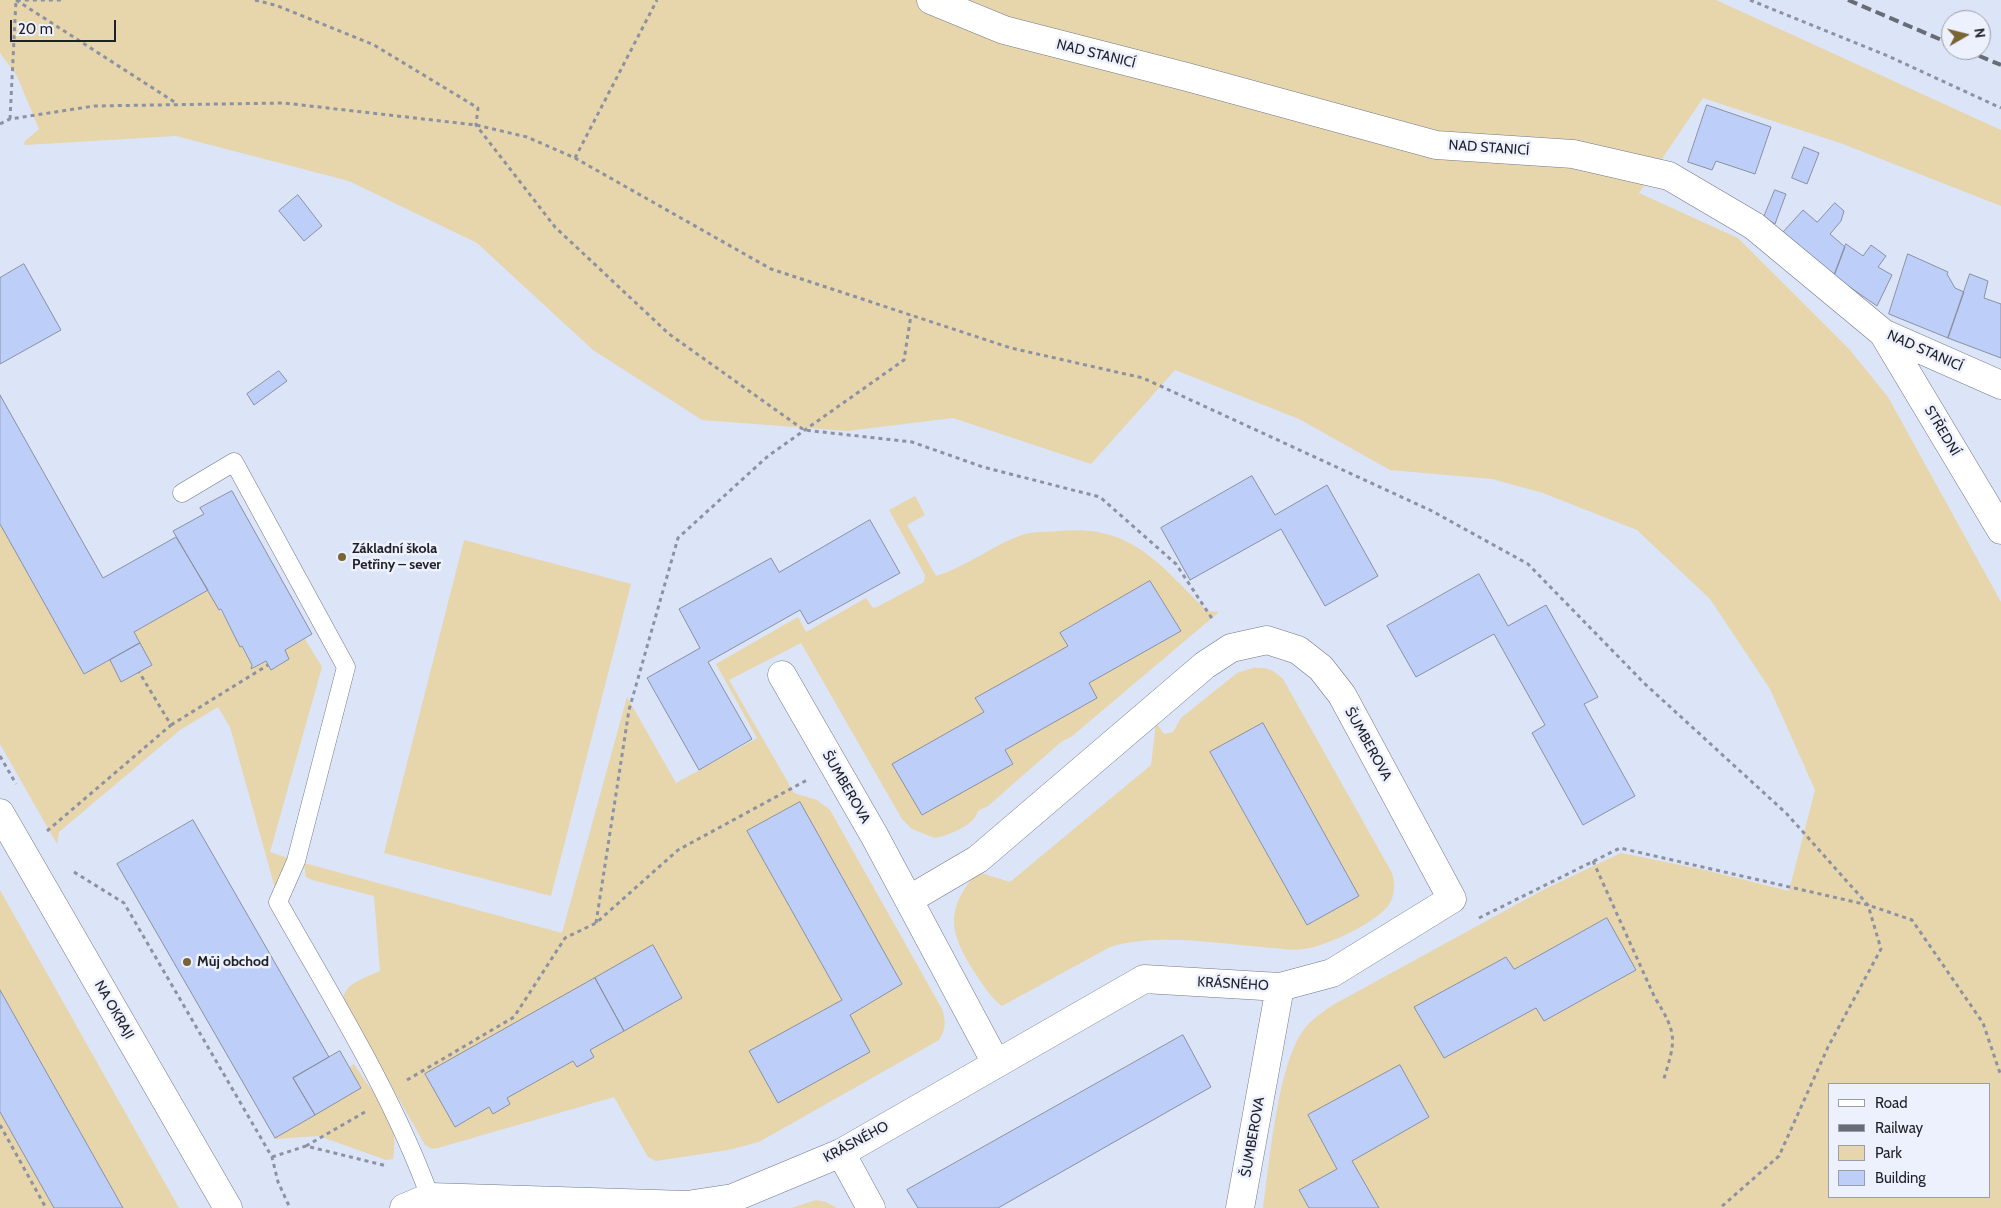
<!DOCTYPE html>
<html>
<head>
<meta charset="utf-8">
<style>
	body { margin:0 }
	#map { position:relative; width:2001px; height:1208px; overflow:hidden; background:#dce4f7; font-family:Cabin,sans-serif }
	canvas { display:block }
	.legend { position:absolute; left:1828px; top:1083px; width:162px; height:115px; box-sizing:border-box; background:#edf1fd; border:1px solid #9b9ea8; margin:0; padding:6px 9px; list-style:none; font-size:15px; color:#1f2128 }
	.legend li { display:flex; align-items:center; gap:10px; height:25px }
	.legend b { width:25px; border:1px solid #9b9ea8 }
	.north { position:absolute; left:1941px; top:10px; width:50px; height:50px; box-sizing:border-box; background:#edf1fd; border:1px solid #9b9ea8; border-radius:50%; rotate:82deg; font-size:14px; font-weight:700; line-height:20px; text-align:center; color:#1f2128 }
	.north::after { content:''; display:block; margin:auto; width:18px; height:22px; background:#796433; clip-path:polygon(50% 0,100% 100%,50% 72%,0 100%) }
	.scale { position:absolute; left:10px; top:20px; width:106px; height:22px; box-sizing:border-box; border:2px solid #1f2128; border-top:0; padding-left:6px; font-size:15px; line-height:18px; white-space:nowrap; color:#1f2128; -webkit-text-stroke:4px #edf1fd; paint-order:stroke }
</style>
</head>
<body>
<div id="map">
<canvas width="2001" height="1208"></canvas>
<ul class="legend">
<li><b style="height:6px;background:#fff"></b>Road</li>
<li><b style="height:6px;background:#676c77"></b>Railway</li>
<li><b style="height:14px;background:#e7d5ac"></b>Park</li>
<li><b style="height:14px;background:#bdcef8"></b>Building</li>
</ul>
<div class="north">N</div>
<div class="scale">20 m</div>
</div>
<script>
const c = document.querySelector('canvas').getContext('2d');
c.lineJoin = 'round';
function fill(path, color) {
  c.fillStyle = color;
  c.fill(path, 'evenodd');
}
function trace(path, color, width, dash) {
  c.strokeStyle = color;
  c.lineWidth = width;
  c.lineCap = dash ? 'butt' : 'round';
  c.setLineDash(dash || []);
  c.stroke(path);
}
function drawText(font, color, halo, rows, align = 'center') {
  c.font = font + ' Cabin,sans-serif';
  c.lineWidth = 5;
  c.setLineDash([]);
  c.textBaseline = 'middle';
  c.strokeStyle = halo;
  c.fillStyle = color;
  for (const [text, x, y, turn = 0] of rows) {
    c.save();
    c.translate(x, y);
    c.rotate((+turn || 0) * Math.PI / 180);
    c.textAlign = isNaN(turn) ? turn : align;
    if (halo) c.strokeText(text, 0, 0);
    c.fillText(text, 0, 0);
    c.restore();
  }
}
fill(new Path2D(`
	M0 0H1716L2001 130V206L1843 144 1703 98 1639 193 1738 238 1849 349 1888 397 2001 602V1208H1379L1352 1161 1429 1117 1400 1065 1308 1115 1337 1169 1299 1190 1309 1208H1263C1270 1161 1277 1070 1302 1032 1309 1021 1320 1014 1331 1006L1543 890 1621 853 1705 870 1789 891 1815 790 1770 689 1710 599 1637 530 1543 493 1492 479 1390 470 1299 419 1175 370 1091 464 953 418 847 431 702 420 593 350 477 243 349 181 176 136 25 145 24 142 39 129 17 76 0 53ZM1606 918 1636 970 1544 1021 1536 1008 1444 1058 1415 1007 1506 957 1514 969ZM1830 1084H1990V1197H1830Z
	M915 496 925 515 907 525 936 576C966 567 993 545 1022 535 1034 531 1048 532 1060 531 1132 524 1160 565 1207 611L1219 612 1071 737 1061 742 988 806 978 811C974 826 949 835 935 838L912 829 902 819 801 643 729 680 794 793 817 800 830 810 942 1009C946 1021 946 1029 939 1040L759 1142 728 1150 656 1161 648 1157 614 1097 438 1148 432 1149 425 1145 343 1001C343 983 366 978 380 971L374 896 312 880 306 877 304 863 562 933 627 697 676 783 757 738 716 664 798 617 806 632 866 598 872 607 875 608 924 582 925 575 889 510ZM1150 581 1180 631 1089 683 1097 698 1005 750 1012 764 922 815 892 764 984 712 976 698 1068 646 1060 632ZM799 802 902 984 850 1015 870 1052 749 1051 842 1000 747 831ZM653 946 682 998 590 1050 593 1057 577 1066 573 1061 507 1098 510 1104 493 1114 489 1107 455 1127 426 1074Z
	M0 524 84 674 110 660 122 682 152 665 134 632 208 590 252 665 251 669 266 661 271 669 289 659 285 650 305 639 322 667 270 852 288 858 275 888 230 727 218 707 180 730 59 832 57 844 0 744Z
	M464 540 631 584 551 896 384 853Z
	M1253 668C1266 667 1273 669 1283 679L1392 873C1395 883 1395 894 1390 903 1380 921 1325 947 1304 949 1291 951 1275 948 1262 947 1212 943 1158 933 1110 947L1002 1006C990 997 983 985 975 973 949 933 944 909 978 872L1010 882 1151 765 1156 723 1164 734 1173 732 1181 718 1237 673ZM1263 723 1359 896 1307 925 1210 753Z
	M0 890 179 1208H123L0 990Z
	M354 1064C375 1099 401 1115 393 1159L386 1160 319 1136 273 1139 361 1088 349 1067Z
	M0 1112 54 1208H0Z
	M816 1200 826 1202 837 1208H791Z`), '#e7d5ac');
const building = new Path2D(`
	M1707 105 1771 127 1755 174 1716 161 1712 170 1688 162Z
	M1804 147 1819 153 1807 184 1792 178Z
	M1775 190 1786 194 1775 224 1764 217Z
	M298 195 322 226 304 241 279 211Z
	M1835 203 1844 211 1841 221 1830 234 1845 247 1834 276 1783 232 1803 210 1817 222Z
	M1846 244 1863 256 1871 245 1886 256 1878 267 1892 275 1877 306 1834 276Z
	M1908 254 1948 272 1947 274 1955 288 1964 292 1948 338 1889 314Z
	M24 264 61 330 0 364V278Z
	M1970 274 1988 281 1984 298 2001 304V358L1948 338Z
	M279 371 287 381 254 405 247 394Z
	M0 395 103 578 176 537 208 590 134 632 140 643 84 674 0 524Z
	M1252 476 1275 515 1327 485 1378 576 1325 606 1281 529 1190 580 1161 528Z
	M232 491 312 634 285 650 289 659 271 670 266 661 251 669 252 665 242 646 240 647 221 609 219 610 173 531 204 514 200 508Z
	M870 520 900 573 808 624 800 610 708 662 752 739 699 770 647 678 700 648 679 609 771 558 779 572Z
	M1479 574 1508 626 1546 605 1598 697 1584 704 1635 796 1583 825 1532 733 1545 725 1494 634 1416 677 1387 626Z
	M1150 581 1181 631 1089 683 1097 698 1005 750 1013 764 922 815 892 764 984 712 975 698 1068 646 1060 633Z
	M140 643 152 665 121 682 110 660Z
	M1263 723 1359 896 1307 925 1210 752Z
	M800 802 902 984 850 1015 870 1052 778 1103 749 1051 842 1000 747 831Z
	M193 820 329 1057 293 1078 315 1115 275 1138 117 864Z
	M1607 918 1636 970 1544 1021 1536 1008 1444 1058 1414 1007 1506 957 1514 969Z
	M653 945 682 998 624 1031 595 978Z
	M595 978 624 1031 590 1050 594 1057 577 1067 573 1061 507 1098 510 1104 493 1114 489 1107 455 1127 425 1074Z
	M0 990 123 1208H54L0 1112Z
	M1183 1035 1211 1087 998 1208H918L907 1190Z
	M340 1051 361 1088 315 1115 293 1078Z
	M1400 1065 1429 1117 1352 1161 1379 1208H1309L1299 1190 1337 1169 1308 1115Z`);
fill(building, '#bdcef8');
trace(building, '#8990a2', 1);
const lane = new Path2D(`
	M182 493 234 462 346 667 296 861 278 902C332 998 392 1093 430 1197`);
const street = new Path2D(`
	M931 0 1004 30 1187 77 1436 145 1573 154 1669 176 1754 226 1883 333 2001 385
	M1883 333 2001 530
	M782 675 874 835 996 1063
	M0 813 228 1208
	M841 1153 871 1208
	M404 1208 430 1197 687 1205 733 1198 841 1153 1144 979 1280 987 1332 973 1452 899 1342 695 1321 668 1298 650 1267 640 1231 648 1205 665 978 859 910 899
	M1240 1208 1280 987`);
trace(lane, '#717889', 19);
trace(street, '#717889', 29);
trace(new Path2D(`
	M16 0 176 103
	M255 0 278 6 374 45 478 108 476 125 555 227 669 334 804 430 912 442 983 467 1100 497 1176 564 1213 620
	M1750 0 1888 56 2001 108
	M10 119 16 0H61
	M0 124 10 119 94 106 284 103 476 125 527 137 575 158 771 269 1011 348 1143 378 1432 511 1528 564 1644 683 1787 814 1868 905 1881 949 1828 1047 1779 1156 1720 1208
	M575 158 657 0
	M171 725 268 665
	M0 756 16 784
	M47 831 171 725 139 672
	M1593 861 1655 998C1679 1036 1675 1041 1663 1082
	M74 872 124 903 272 1157 278 1182 290 1208
	M1479 918 1620 848 1868 905 1912 920 1983 1023 2001 1076
	M596 923 629 710 678 538 768 456 904 360 911 315
	M407 1080 514 1017 565 938 596 923 678 850 807 780
	M0 1125 46 1208
	M306 1146 365 1112
	M272 1157 306 1146 387 1166`), '#8c92a0', 3, [4, 4]);
trace(lane, '#fff', 18);
trace(street, '#fff', 28);
trace(new Path2D(`
	M1848 0 1951 44
	M1965 50 2001 65`), '#676c77', 4, [10, 5]);
for (const [x, y, r, color] of [
	[342,557,5,"#796433"],
	[187,962,5,"#796433"]
]) {
  const dot = new Path2D();
  dot.arc(x, y, r, 0, 2 * Math.PI);
  c.fillStyle = color;
  c.fill(dot);
  trace(dot, '#edf1fd', 2);
}
drawText('14px', '#1f2128', '#edf1fd', [
	["NAD STANICÍ",1096,54,14],
	["NAD STANICÍ",1489,148,4],
	["NAD STANICÍ",1925,351,24],
	["STŘEDNÍ",1942,431,59],
	["ŠUMBEROVA",1368,744,61],
	["ŠUMBEROVA",846,787,60],
	["KRÁSNÉHO",1233,984,3],
	["NA OKRAJI",114,1010,60],
	["ŠUMBEROVA",1253,1137,-80],
	["KRÁSNÉHO",856,1142,-28]
]);
drawText('bold 14px', '#1f2128', '#edf1fd', [
	["Základní škola",352,549],
	["Petřiny – sever",352,565],
	["Můj obchod",197,962]
], 'left');
</script>
</body>
</html>
